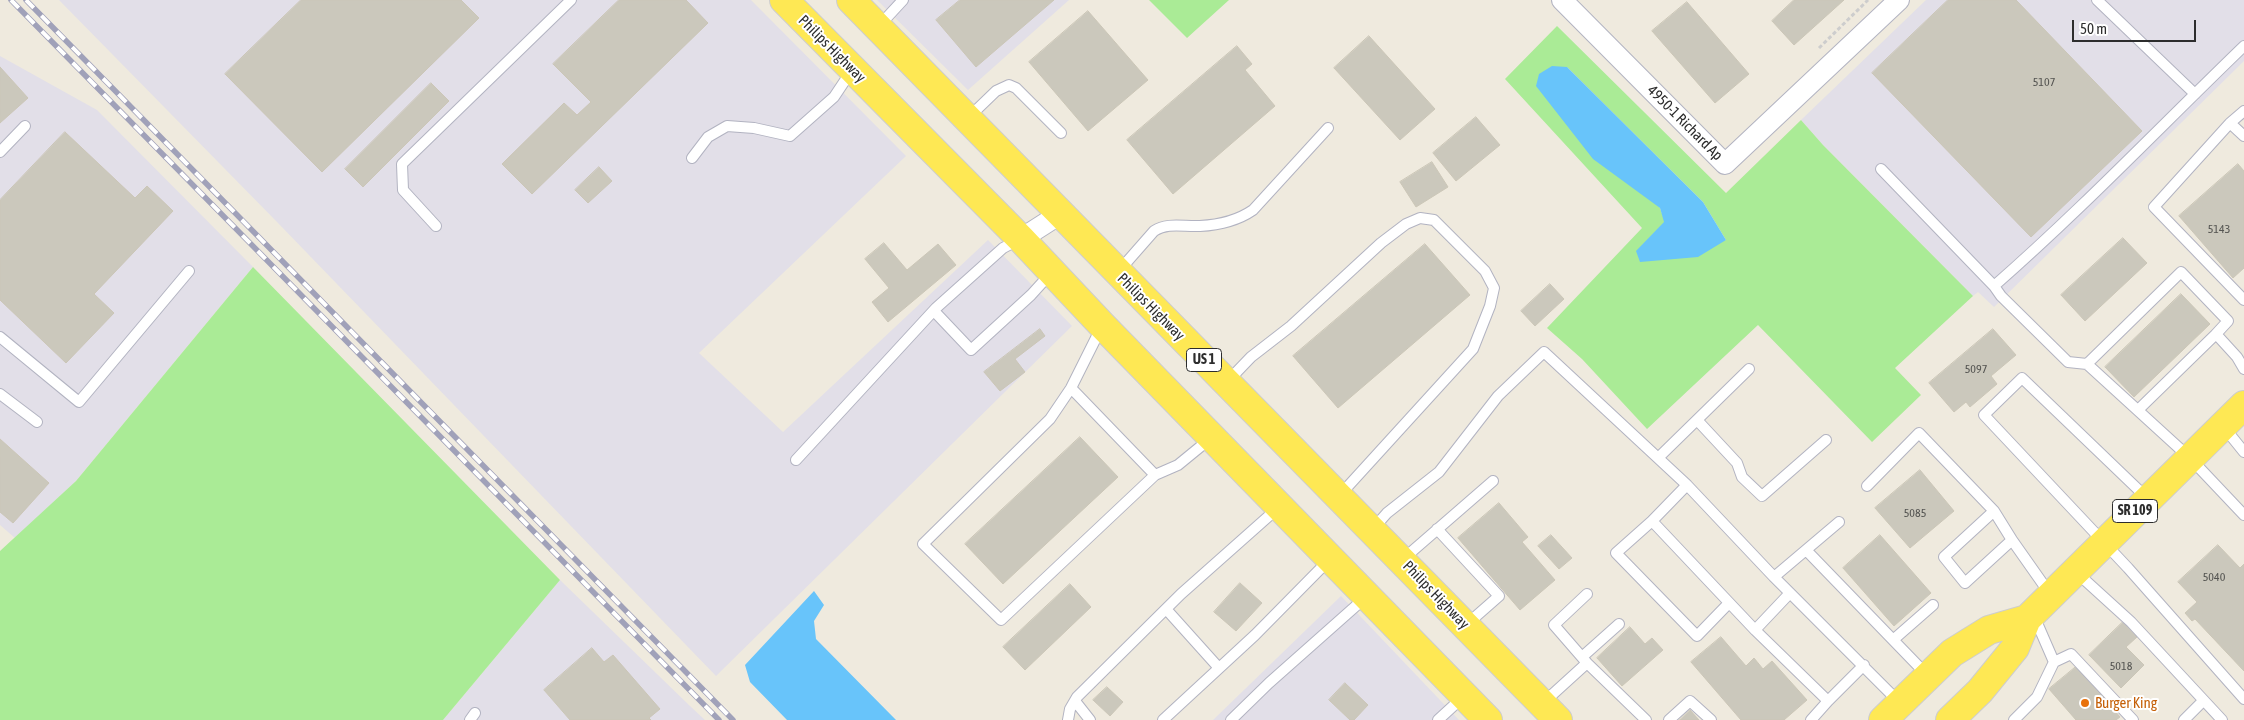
<!DOCTYPE html>
<html>
<head>
<meta charset="utf-8">
<style>
	body { margin:0 }
	#map { position:relative; width:2244px; height:720px; overflow:hidden; background:#efeade; font-family:"Asap Condensed",sans-serif }
	canvas { display:block }
	.scale { position:absolute; left:2072px; top:20px; width:124px; height:22px; box-sizing:border-box; border:2px solid #2d2d2d; border-top:0; padding-left:6px; font-size:15px; line-height:18px; white-space:nowrap; color:#2d2d2d; -webkit-text-stroke:4px #fff; paint-order:stroke }
</style>
</head>
<body>
<div id="map">
<canvas width="2244" height="720"></canvas>
<div class="scale">50 m</div>
</div>
<script>
const c = document.querySelector('canvas').getContext('2d');
c.lineJoin = 'round';
function fill(path, color) {
  c.fillStyle = color;
  c.fill(path, 'evenodd');
}
function trace(path, color, width, dash) {
  c.strokeStyle = color;
  c.lineWidth = width;
  c.lineCap = dash ? 'butt' : 'round';
  c.setLineDash(dash || []);
  c.stroke(path);
}
function drawText(font, color, halo, rows, align = 'center') {
  c.font = font + ' "Asap Condensed",sans-serif';
  c.lineWidth = 4;
  c.setLineDash([]);
  c.textBaseline = 'middle';
  c.strokeStyle = halo;
  c.fillStyle = color;
  for (const [text, x, y, turn = 0] of rows) {
    c.save();
    c.translate(x, y);
    c.rotate((+turn || 0) * Math.PI / 180);
    c.textAlign = isNaN(turn) ? turn : align;
    if (halo) c.strokeText(text, 0, 0);
    c.fillText(text, 0, 0);
    c.restore();
  }
}
fill(new Path2D(`
	M59 0H751L906 156 699 353 783 432 988 240 1072 326 716 676 278 223Z
	M877 0H1069L968 90Z
	M1926 0H2244V61L1994 307 1978 292 1973 296 1823 145 1801 120Z
	M0 56 97 110 253 267 76 481 15 538 0 525Z
	M560 580 690 706 705 720H443Z
	M1341 596 1459 720H1213Z`), '#e2dfe8');
fill(new Path2D(`
	M1149 0H1229L1187 38Z
	M1557 26 1726 193 1801 120 1823 145 1973 296 1895 368 1921 395 1872 442 1758 325 1647 429 1582 359 1547 328 1642 228 1505 79ZM1567 67 1703 202 1726 240 1637 251 1665 222 1660 208Z
	M253 267 560 580 443 720H0V551L76 481Z`), '#aaeb96');
fill(new Path2D(`
	M1552 66 1567 67 1703 202 1726 240 1698 257 1640 262 1636 251 1664 222 1660 208 1593 159 1536 86 1539 74Z
	M814 591 824 605 814 621 816 639 896 720H787L750 682 745 665Z`), '#68c4fa');
const building = new Path2D(`
	M301 0H461L479 18 322 172 225 74Z
	M619 0H686L708 23 532 194 502 164 564 103 577 115 591 102 553 64Z
	M960 0H1054L976 67 936 20Z
	M1794 0H1844L1794 45 1772 21Z
	M1948 0H2016L2142 131 2031 237 1872 73Z
	M1687 2 1749 74 1715 103 1652 31Z
	M1088 11 1148 80 1088 131 1029 62Z
	M1369 36 1435 109 1400 140 1334 68Z
	M1237 46 1252 64 1245 70 1275 106 1173 194 1127 140Z
	M0 67 28 98 0 123Z
	M431 83 449 101 363 187 345 169Z
	M1476 117 1500 145 1456 181 1433 153Z
	M65 132 135 198 147 186 173 211 94 294 114 313 66 363 0 300V200Z
	M1432 162 1448 187 1416 207 1400 182Z
	M2238 164 2244 171V268L2233 278 2179 216Z
	M599 167 612 181 588 203 575 190Z
	M2123 238 2147 263 2085 321 2061 295Z
	M884 243 907 270 938 244 956 265 888 322 872 302 889 288 865 259Z
	M1425 244 1470 295 1338 408 1293 356Z
	M1550 284 1564 299 1535 326 1521 311Z
	M2181 294 2210 324 2134 397 2105 367Z
	M1040 329 1045 336 1015 359 1025 372 1000 391 984 372Z
	M1993 329 2016 355 1991 376 1997 384 1970 407 1966 402 1954 412 1929 383Z
	M1080 437 1118 477 1003 584 965 544Z
	M0 439 49 483 13 523 0 512Z
	M1920 470 1954 511 1910 548 1875 508Z
	M1499 503 1528 537 1522 542 1555 580 1520 610 1458 538Z
	M1551 535 1572 558 1559 569 1538 546Z
	M1880 535 1931 593 1894 626 1843 568Z
	M2218 545 2240 568 2244 564V671L2195 619 2192 621 2185 613 2197 602 2178 582Z
	M1240 583 1262 603 1236 631 1214 612Z
	M1070 584 1091 607 1025 670 1003 647Z
	M2123 622 2137 637 2126 647 2144 665 2121 688 2089 655Z
	M1630 627 1645 644 1652 638 1663 650 1622 686 1597 658Z
	M1721 637 1746 666 1754 658 1763 669 1772 661 1807 700 1784 720H1741L1691 662Z
	M592 648 604 662 613 655 660 709 649 718 651 720H570L544 690Z
	M2077 666 2120 717 2116 720H2076L2049 689Z
	M1345 683 1368 705 1354 720H1350L1329 700Z
	M1107 687 1123 702 1110 716 1093 700Z
	M1690 710 1699 720H1680Z`);
fill(building, '#cbc8bc');
trace(building, '#cbc6b7', 1);
const lane = new Path2D(`
	M2097 0 2195 94
	M878 27 903 0
	M968 118 996 91 1009 85 1016 88 1061 133
	M2230 123 2244 111
	M2244 136 2230 123 2154 207 2244 300
	M0 152 25 126
	M692 158 708 137 727 126 754 128 790 136 834 97 852 70
	M1881 169 1994 286
	M436 226 403 190 402 164 571 0
	M1118 272 1154 231C1168 222 1184 227 1200 226 1219 225 1237 221 1253 210L1328 128
	M934 311 971 350 1031 295 1051 273
	M1102 326 1071 388 1050 419 923 544 1001 620 1155 475 1178 465 1211 438
	M0 337 79 402 189 271
	M2087 364 2068 362 2001 296 1994 286C2081 210 2161 126 2244 46
	M2244 369 2237 357 2216 334 2228 321 2181 272 2087 364 2190 458 2244 515
	M1227 382 1251 357 1291 326 1381 243 1406 224 1420 218 1434 220 1485 271 1494 288 1490 306 1473 349 1340 495
	M1071 388 1155 475
	M0 394 37 422
	M2138 410 2216 334
	M1697 420 1737 463 1742 477 1762 496 1826 440
	M2223 426 2244 452
	M1659 457 1749 369
	M796 460 936 308 1003 248 1020 239
	M1687 485 1774 577 1900 703
	M1867 486 1919 433 1994 511 2012 540 2050 594
	M2147 498 2022 378 1984 415 2128 568 2244 699
	M1994 511 1944 557 1965 583 2012 540
	M1652 521 1616 553 1697 636 1729 603
	M1437 529 1499 596 1466 625
	M1372 530 1387 513 1439 472 1498 396 1544 352 1687 485 1652 521 1755 630 1828 701 1811 720
	M1806 550 1927 675
	M1402 560 1493 481
	M2076 572 2131 622 2222 720
	M1774 577 1839 522
	M1587 594 1554 625 1587 663
	M1166 609 1219 668
	M1755 630 1790 593
	M1893 640 1933 605
	M1582 657 1619 624
	M2054 662 2071 654 2133 720
	M1075 701 1090 720
	M1828 701 1864 665
	M1543 703 1587 663 1646 720
	M470 720 475 713
	M1068 720 1070 709 1077 697 1181 594 1279 507
	M1163 720 1255 635 1330 559
	M1231 720 1269 683 1366 597
	M1438 720 1463 697
	M1669 720 1690 701 1711 720
	M2014 720 2037 697 2054 662 2034 616
	M2184 720 2203 701`);
const street = new Path2D(`
	M1562 0 1725 164 1899 0
	M1021 239 1060 214`);
const primary = new Path2D(`
	M784 0 1021 239 1102 325 1488 720
	M851 0 1558 720
	M1883 720 1952 653 1989 630 2027 619
	M1950 720 1980 691 2015 648 2027 619 2244 405`);
trace(lane, '#b2b3c1', 12);
trace(street, '#b2b3c1', 22);
trace(primary, '#cdcdcd', 30);
trace(new Path2D(`
	M1819 48 1868 0`), '#cdcdcd', 3, [4, 2.5]);
trace(lane, '#fff', 10);
trace(street, '#fff', 20);
trace(primary, '#fee854', 28);
const rail = new Path2D(`
	M11 0 719 720
	M26 0 733 720`);
trace(rail, '#a0a1b9', 5.5);
trace(rail, '#fff', 4, [11]);
for (const [x, y, r, color] of [
	[2085,703,5,"#e8710a"]
]) {
  const dot = new Path2D();
  dot.arc(x, y, r, 0, 2 * Math.PI);
  c.fillStyle = color;
  c.fill(dot);
  trace(dot, '#fff', 2);
}
drawText('12px', '#545451', null, [
	["5107",2044,82],
	["5143",2219,229],
	["5097",1976,369],
	["5085",1915,513],
	["5040",2214,577],
	["5018",2121,666]
]);
for (const [x, y, w] of [
	[1204,360,35],
	[2135,511,45]
]) {
  const box = new Path2D();
  box.roundRect(x - w / 2, y - 11.5, w, 23, 4);
  c.fillStyle = '#fff';
  c.fill(box);
  trace(box, '#2d2d2d', 1);
}
drawText('bold 14px', '#2d2d2d', null, [
	["US 1",1204,360],
	["SR 109",2135,511]
]);
drawText('15px', '#2d2d2d', '#fff', [
	["Philips Highway",832,49,45],
	["4950-1 Richard Ap",1685,123,45],
	["Philips Highway",1151,307,45],
	["Philips Highway",1436,595,46]
]);
drawText('15px', '#c56008', '#fff', [
	["Burger King",2095,703]
], 'left');
</script>
</body>
</html>
